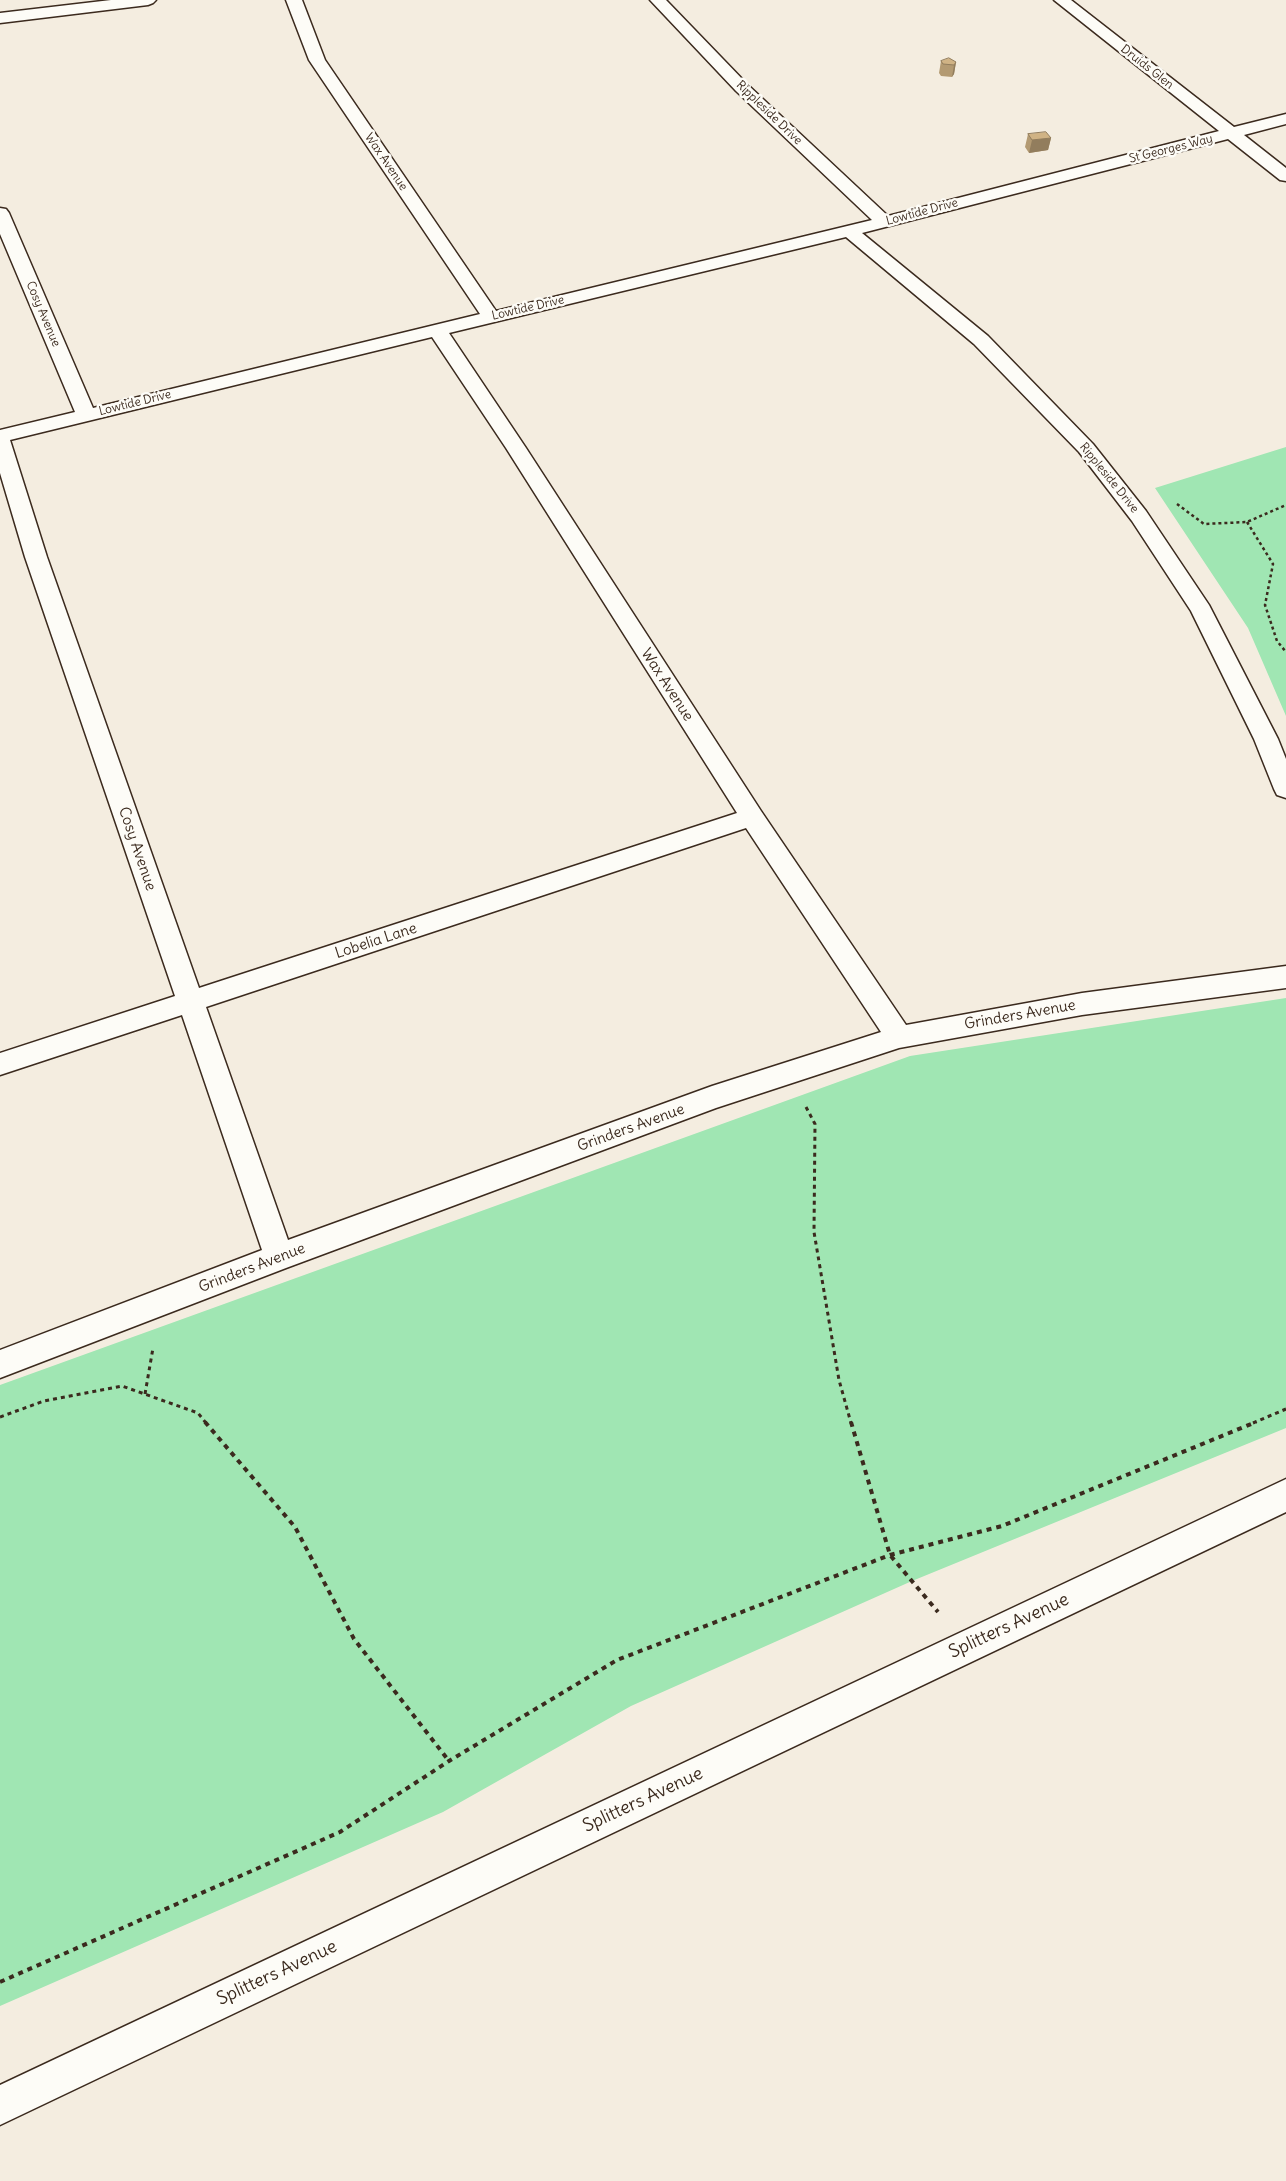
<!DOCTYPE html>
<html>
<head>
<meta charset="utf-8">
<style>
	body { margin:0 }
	canvas { display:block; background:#f4ede0 }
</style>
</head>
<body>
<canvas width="1286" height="2181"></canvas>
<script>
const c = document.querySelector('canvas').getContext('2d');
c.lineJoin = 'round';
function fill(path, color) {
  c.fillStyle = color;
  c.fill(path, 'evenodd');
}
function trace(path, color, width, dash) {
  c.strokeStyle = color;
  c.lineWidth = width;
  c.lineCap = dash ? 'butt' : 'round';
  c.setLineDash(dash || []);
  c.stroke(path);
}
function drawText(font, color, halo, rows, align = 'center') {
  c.font = font + ' Delius,sans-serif';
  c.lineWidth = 5;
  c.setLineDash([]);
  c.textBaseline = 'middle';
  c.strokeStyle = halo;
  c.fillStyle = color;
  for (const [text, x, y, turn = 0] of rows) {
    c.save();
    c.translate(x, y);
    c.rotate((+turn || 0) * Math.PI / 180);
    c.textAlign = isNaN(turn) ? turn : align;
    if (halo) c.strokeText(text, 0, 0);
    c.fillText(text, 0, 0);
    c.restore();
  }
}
fill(new Path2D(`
	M1286 447V716L1248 628 1155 488Z
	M1286 998V1428L912 1581 631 1706 443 1812 0 2006V1385L910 1056Z`), '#a0e6b3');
const minor = new Path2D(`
	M111 0H156L153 3 148 5 0 23V13Z
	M286 0H302L325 60 496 311 872 220 736 91 650 0H666L748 85 888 216 1219 131 1054 0H1071L1234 127 1286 114V124L1244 135 1286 168V181L1280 180 1228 139 862 233 988 336 1093 444 1146 511 1209 605 1278 739 1286 759V798L1277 795 1274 789 1254 739 1191 611 1132 521 1079 452 974 344 846 237 449 333 526 448 761 811 906 1025 1082 993 1286 966V988L1082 1015 899 1048 716 1108 286 1268 0 1378V1350L262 1250 182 1015 0 1075V1053L175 996 25 557 0 473V430L75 412 0 234V208L6 209 9 213 93 408 480 314 309 60ZM432 337 506 448 737 813 199 988 47 557 10 440ZM746 828 881 1032 712 1086 288 1240 206 1007Z
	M1286 1479V1512L0 2125V2085Z`);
trace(minor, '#3b2a1e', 3);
trace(new Path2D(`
	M1177 504 1204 524 1247 522 1286 505
	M1247 522 1273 564 1265 605 1277 641 1286 652`), '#3b2a1e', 2.5, [3, 3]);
trace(new Path2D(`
	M806 1107 815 1124 814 1232 839 1380 851 1423
	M145 1394 153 1348
	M0 1417 44 1401 122 1386 198 1413 206 1423
	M1253 1423 1286 1409`), '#3b2a1e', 3, [4, 4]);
trace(new Path2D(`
	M205 1422 295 1527 354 1639 449 1761
	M851 1422 890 1555 938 1612
	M0 1982 340 1832 449 1761 617 1660 890 1555 1002 1526 1256 1422`), '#3b2a1e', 4, [5, 5]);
fill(minor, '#fdfcf7');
fill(new Path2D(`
	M941 61 956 62 954 74 952 77 941 76 939 73Z
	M1028 134 1051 138 1048 150 1029 153 1025 147Z`), '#b39a72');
fill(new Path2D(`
	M956 62 954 74 952 77 954 65Z
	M1051 138 1048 150 1029 153 1032 140Z`), '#927d5d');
const building = new Path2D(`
	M949 58 956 62 954 65 943 64 941 61Z
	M1046 132 1051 138 1032 140 1028 134Z`);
fill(building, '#d0b385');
trace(building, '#927d5d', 1);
drawText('12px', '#3b2a1e', '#fdfcf7', [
	["Druids Glen",1147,67,38],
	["Rippleside Drive",769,113,44],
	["St Georges Way",1171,149,-14],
	["Wax Avenue",386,162,56],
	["Lowtide Drive",922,212,-15],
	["Lowtide Drive",528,308,-13],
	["Cosy Avenue",43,314,67],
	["Lowtide Drive",135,403,-14],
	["Rippleside Drive",1109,478,51]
]);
drawText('15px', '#3b2a1e', '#fdfcf7', [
	["Wax Avenue",667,685,57],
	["Cosy Avenue",137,849,71],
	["Lobelia Lane",376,941,-18],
	["Grinders Avenue",1020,1015,-10],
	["Grinders Avenue",631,1128,-20],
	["Grinders Avenue",252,1268,-21]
]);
drawText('18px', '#3b2a1e', '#fdfcf7', [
	["Splitters Avenue",1009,1626,-25],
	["Splitters Avenue",643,1800,-25],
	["Splitters Avenue",277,1973,-25]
]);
</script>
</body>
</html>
